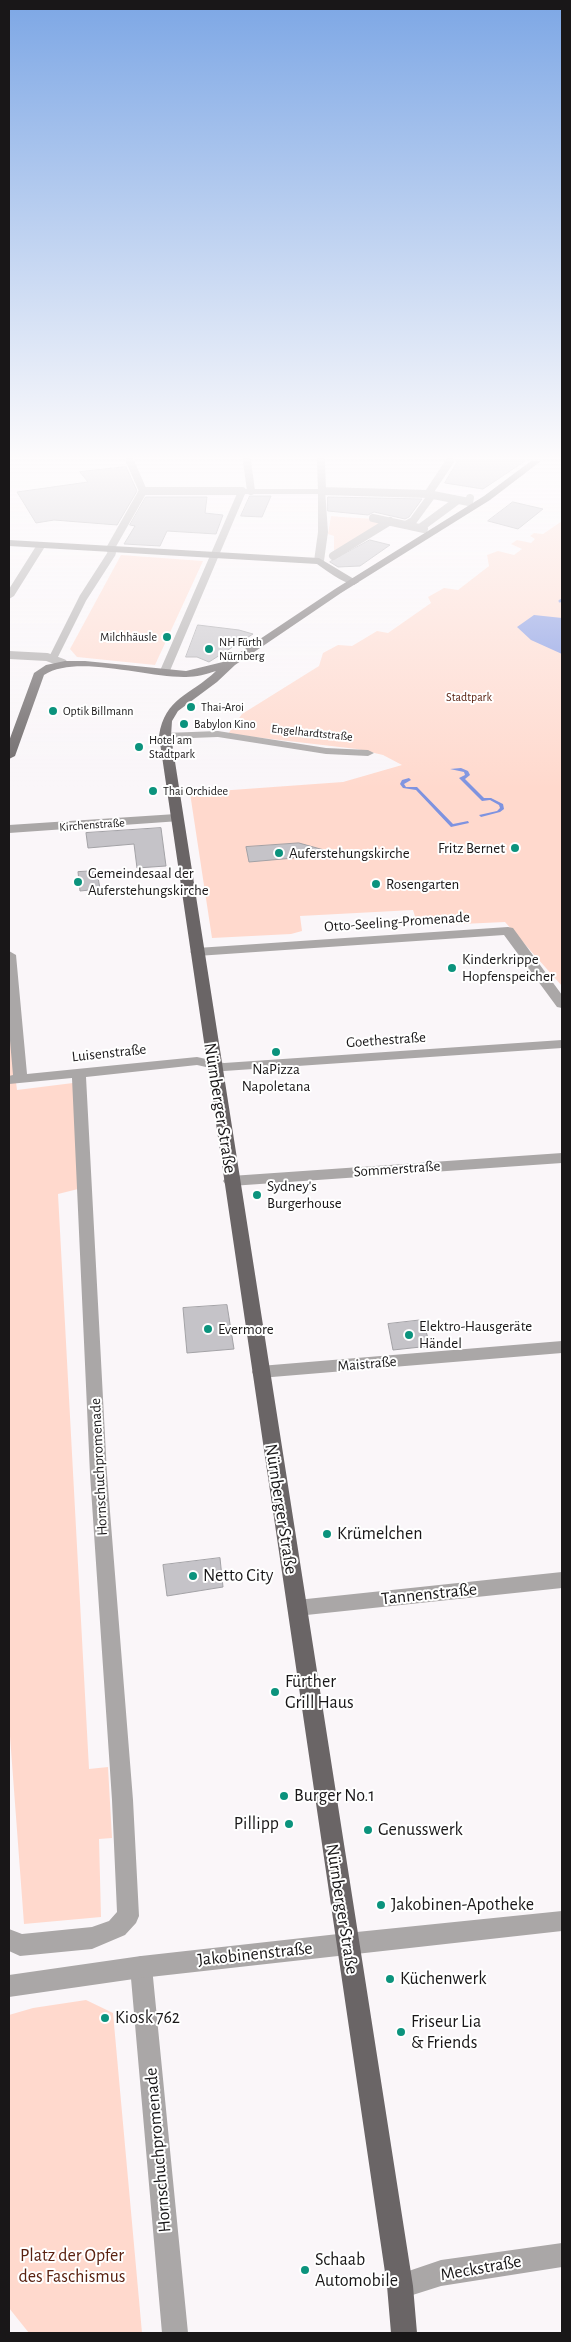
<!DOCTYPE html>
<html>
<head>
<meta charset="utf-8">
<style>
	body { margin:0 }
	#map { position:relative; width:571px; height:2342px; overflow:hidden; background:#faf6f9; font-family:"Alegreya Sans",sans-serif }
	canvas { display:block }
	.frame { position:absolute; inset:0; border:10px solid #191718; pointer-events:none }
</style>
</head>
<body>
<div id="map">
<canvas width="571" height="2342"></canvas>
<div class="frame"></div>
</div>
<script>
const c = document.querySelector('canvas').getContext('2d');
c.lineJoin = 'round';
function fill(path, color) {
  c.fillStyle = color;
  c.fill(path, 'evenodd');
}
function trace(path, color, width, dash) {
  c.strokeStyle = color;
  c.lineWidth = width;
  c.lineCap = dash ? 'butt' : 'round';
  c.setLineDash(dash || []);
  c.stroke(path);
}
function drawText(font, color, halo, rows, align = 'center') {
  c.font = font + ' "Alegreya Sans",sans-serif';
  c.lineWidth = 4;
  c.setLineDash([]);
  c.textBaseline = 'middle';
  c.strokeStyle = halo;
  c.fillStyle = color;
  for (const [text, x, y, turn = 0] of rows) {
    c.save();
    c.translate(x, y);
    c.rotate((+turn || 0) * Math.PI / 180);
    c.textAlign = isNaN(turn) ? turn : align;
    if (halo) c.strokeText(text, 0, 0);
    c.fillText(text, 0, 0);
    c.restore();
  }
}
fill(new Path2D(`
	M331 516C350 518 367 518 386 520L334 553V536L328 534Z
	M562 521V986L505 922 418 926 413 910 300 916 302 931 291 934 212 938 190 793 343 782 402 765 383 755 357 749 228 734 242 714 319 666 323 653 338 645 352 646 377 631 388 633 431 603 428 597 444 588 458 590 489 566 487 555 498 551 514 555 522 549 511 544 517 540 531 543 535 539 530 536 534 533 543 534Z
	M121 555 203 561 155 665 77 657 70 649Z
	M9 1026 17 1090 73 1083 78 1189 58 1194 89 1769 108 1767 112 1838 99 1839 101 1917 24 1924 9 1723Z
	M86 2000 113 2013 142 2333H29L9 2308V2015L33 2008Z`), '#ffd9cd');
fill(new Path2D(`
	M534 615 562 618V654L531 640 517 627Z
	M461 768 468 771 470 775 465 779 484 798H491L503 804 504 809 500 812 481 817 479 815 497 811 500 808 499 805 490 800 482 801 459 778 465 775 464 772 450 769Z
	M409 778 411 780 404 784 406 787H417L453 824 468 821 469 823 451 827 416 790 403 788 400 784 402 780Z`), '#7e93e0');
trace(new Path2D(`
	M560 601 562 600`), '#7e93e0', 3);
const building = new Path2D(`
	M458 461H525L483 489 445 483Z
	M126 467 137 491 117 525 54 520 36 523 17 492 88 482 80 472Z
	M250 496H271L262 517 241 516Z
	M146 497H207L205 513 223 515 216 534 167 531 160 546 124 544 135 526 130 525Z
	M328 497 422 499 409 517 405 519 374 512 368 515 328 511Z
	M513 502 543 509 518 529 488 521Z
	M370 540 390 545 360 566 338 567 330 562Z
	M198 625 239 630 253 634 209 662 197 657H186Z
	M161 828 166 866 137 868 134 844 88 848 86 833Z
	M299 843 324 850 305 857 249 862 246 847Z
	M97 871 100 889 80 891 78 872Z
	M227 1305 234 1349 187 1353 183 1308Z
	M423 1320 430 1346 393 1350 388 1324Z
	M220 1558 223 1587 167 1596 163 1565Z`);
fill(building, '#c5c3c8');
trace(building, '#a3a2a6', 1);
trace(new Path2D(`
	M130 461 143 491
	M247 461 251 491
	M321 461 322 491 428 494 469 502 470 498
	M143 491H242
	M428 494 450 461
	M373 518 424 529
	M406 525 413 521 432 495
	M420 528 458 500
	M333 556 390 521
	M9 655 47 657 63 663
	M53 658 83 598 112 553 110 549 143 491`), '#aaa7a7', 8);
fill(new Path2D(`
	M239 489H325L328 532 324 561 319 564 314 561 318 532V494H245L169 673 168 675H160L159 673Z
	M38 543 46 545 14 596 9 599V589Z
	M218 731 326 748 368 750 374 753 368 756 326 754 218 737 165 739 159 736 165 733Z
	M176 814 180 815 182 818 180 821 9 833V825Z
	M508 927 513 928 562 995V1008L557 1007 504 935 197 956 190 952 197 948Z
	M9 951 16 955 27 1074 197 1057 224 1063 562 1040V1048L224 1071 197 1065 86 1077 107 1474 133 1800 139 1916 136 1923 125 1935 92 1949 20 1956 9 1951V1929L22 1934 92 1927 109 1921 117 1912 112 1800 90 1474 72 1078 9 1084V1076L13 1075 9 1029Z
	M562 1153V1163L231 1186 226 1185 223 1181 226 1177 231 1176Z
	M562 1341V1353L260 1378 254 1376 252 1372 254 1368 260 1366Z
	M562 1572V1588L297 1616 290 1614 288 1608 290 1602 297 1600Z
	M562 1911V1931L347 1955 339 1951 336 1944 339 1937 347 1933Z
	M141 1956 149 1959 152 1967 188 2333H162L130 1967 133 1959Z
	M562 2243V2267L441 2286 400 2299 391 2295 387 2286 391 2277 441 2260Z`), '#aaa7a7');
fill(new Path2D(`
	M347 1933 355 1937 358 1944 355 1951 347 1955 141 1978 9 1997V1975L141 1956Z`), '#aaa7a7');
fill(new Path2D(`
	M9 540 319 558 359 582 354 585C340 581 328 572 317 564L9 546Z`), '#848181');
fill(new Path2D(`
	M531 461H541L490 500 341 593 235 665 217 682 178 711 172 721 171 736 413 2286 417 2333H391L387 2286 159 736C165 697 190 696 216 671 207 674 196 677 186 677 146 678 77 654 44 675L15 756 9 759V741L34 673 46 665 65 661H85L186 671 227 661 335 589 484 496Z`), '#6a6566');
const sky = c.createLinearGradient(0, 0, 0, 789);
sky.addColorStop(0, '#7da7e5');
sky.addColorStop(0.58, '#fdfbfc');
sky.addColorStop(1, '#fdfbfc00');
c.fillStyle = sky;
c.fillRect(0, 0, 571, 789);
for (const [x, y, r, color] of [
	[167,637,5,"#0b937d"],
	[209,649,5,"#0b937d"],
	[191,707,5,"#0b937d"],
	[53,711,5,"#0b937d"],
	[184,724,5,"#0b937d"],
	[139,747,5,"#0b937d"],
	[153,791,5,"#0b937d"],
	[515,848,5,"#0b937d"],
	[279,853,5,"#0b937d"],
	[78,882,5,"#0b937d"],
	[376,884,5,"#0b937d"],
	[452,968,5,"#0b937d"],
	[276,1052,5,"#0b937d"],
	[257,1195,5,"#0b937d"],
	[208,1329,5,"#0b937d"],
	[409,1335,5,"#0b937d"],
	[327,1534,5,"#0b937d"],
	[193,1576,5,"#0b937d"],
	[275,1692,5,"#0b937d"],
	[284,1796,5,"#0b937d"],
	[289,1824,5,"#0b937d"],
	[368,1830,5,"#0b937d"],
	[381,1905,5,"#0b937d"],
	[390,1979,5,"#0b937d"],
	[105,2018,5,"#0b937d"],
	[401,2032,5,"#0b937d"],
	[305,2270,5,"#0b937d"]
]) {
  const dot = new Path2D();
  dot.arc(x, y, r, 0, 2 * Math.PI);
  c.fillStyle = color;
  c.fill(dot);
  trace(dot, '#fff', 2);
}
drawText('12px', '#191718', '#fff', [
	["Milchhäusle",157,637,"right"],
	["NH Fürth",219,642],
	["Nürnberg",219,656],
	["Thai-Aroi",201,707],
	["Optik Billmann",63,711],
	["Babylon Kino",194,724],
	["Hotel am",149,740],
	["Stadtpark",149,754],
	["Thai Orchidee",163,791]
], 'left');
drawText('12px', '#5a2211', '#fff', [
	["Stadtpark",469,697]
]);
drawText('12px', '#191718', '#fff', [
	["Engelhardtstraße",312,733,6],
	["Kirchenstraße",92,825,-4]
]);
drawText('15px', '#191718', '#fff', [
	["Fritz Bernet",505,848,"right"],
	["Auferstehungskirche",289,853],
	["Gemeindesaal der",88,873],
	["Auferstehungskirche",88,890],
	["Rosengarten",386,884],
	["Kinderkrippe",462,959],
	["Hopfenspeicher",462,976],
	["NaPizza",276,1069,"center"],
	["Napoletana",276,1086,"center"],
	["Sydney's",267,1186],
	["Burgerhouse",267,1203],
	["Elektro-Hausgeräte",419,1326],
	["Händel",419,1343],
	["Evermore",218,1329]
], 'left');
drawText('15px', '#191718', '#fff', [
	["Otto-Seeling-Promenade",397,922,-4],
	["Goethestraße",386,1040,-4],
	["Luisenstraße",109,1053,-6],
	["Sommerstraße",397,1169,-4],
	["Maistraße",367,1364,-5],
	["Hornschuchpromenade",99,1467,-93]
]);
drawText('18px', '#191718', '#fff', [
	["Nürnberger Straße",220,1108,81],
	["Nürnberger Straße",281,1509,81],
	["Tannenstraße",429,1594,-6],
	["Nürnberger Straße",342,1909,81],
	["Jakobinenstraße",255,1954,-6],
	["Hornschuchpromenade",158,2150,-95],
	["Meckstraße",481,2268,-10]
]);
drawText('18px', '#191718', '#fff', [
	["Krümelchen",337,1534],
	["Netto City",203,1576],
	["Fürther",285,1682],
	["Grill Haus",285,1703],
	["Burger No.1",294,1796],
	["Pillipp",279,1824,"right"],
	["Genusswerk",378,1830],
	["Jakobinen-Apotheke",391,1905],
	["Küchenwerk",400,1979],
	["Kiosk 762",115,2018],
	["Friseur Lia",411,2022],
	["& Friends",411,2043],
	["Schaab",315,2260],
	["Automobile",315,2281]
], 'left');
drawText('18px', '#5a2211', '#fff', [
	["Platz der Opfer",72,2256],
	["des Faschismus",72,2277]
]);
</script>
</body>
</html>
